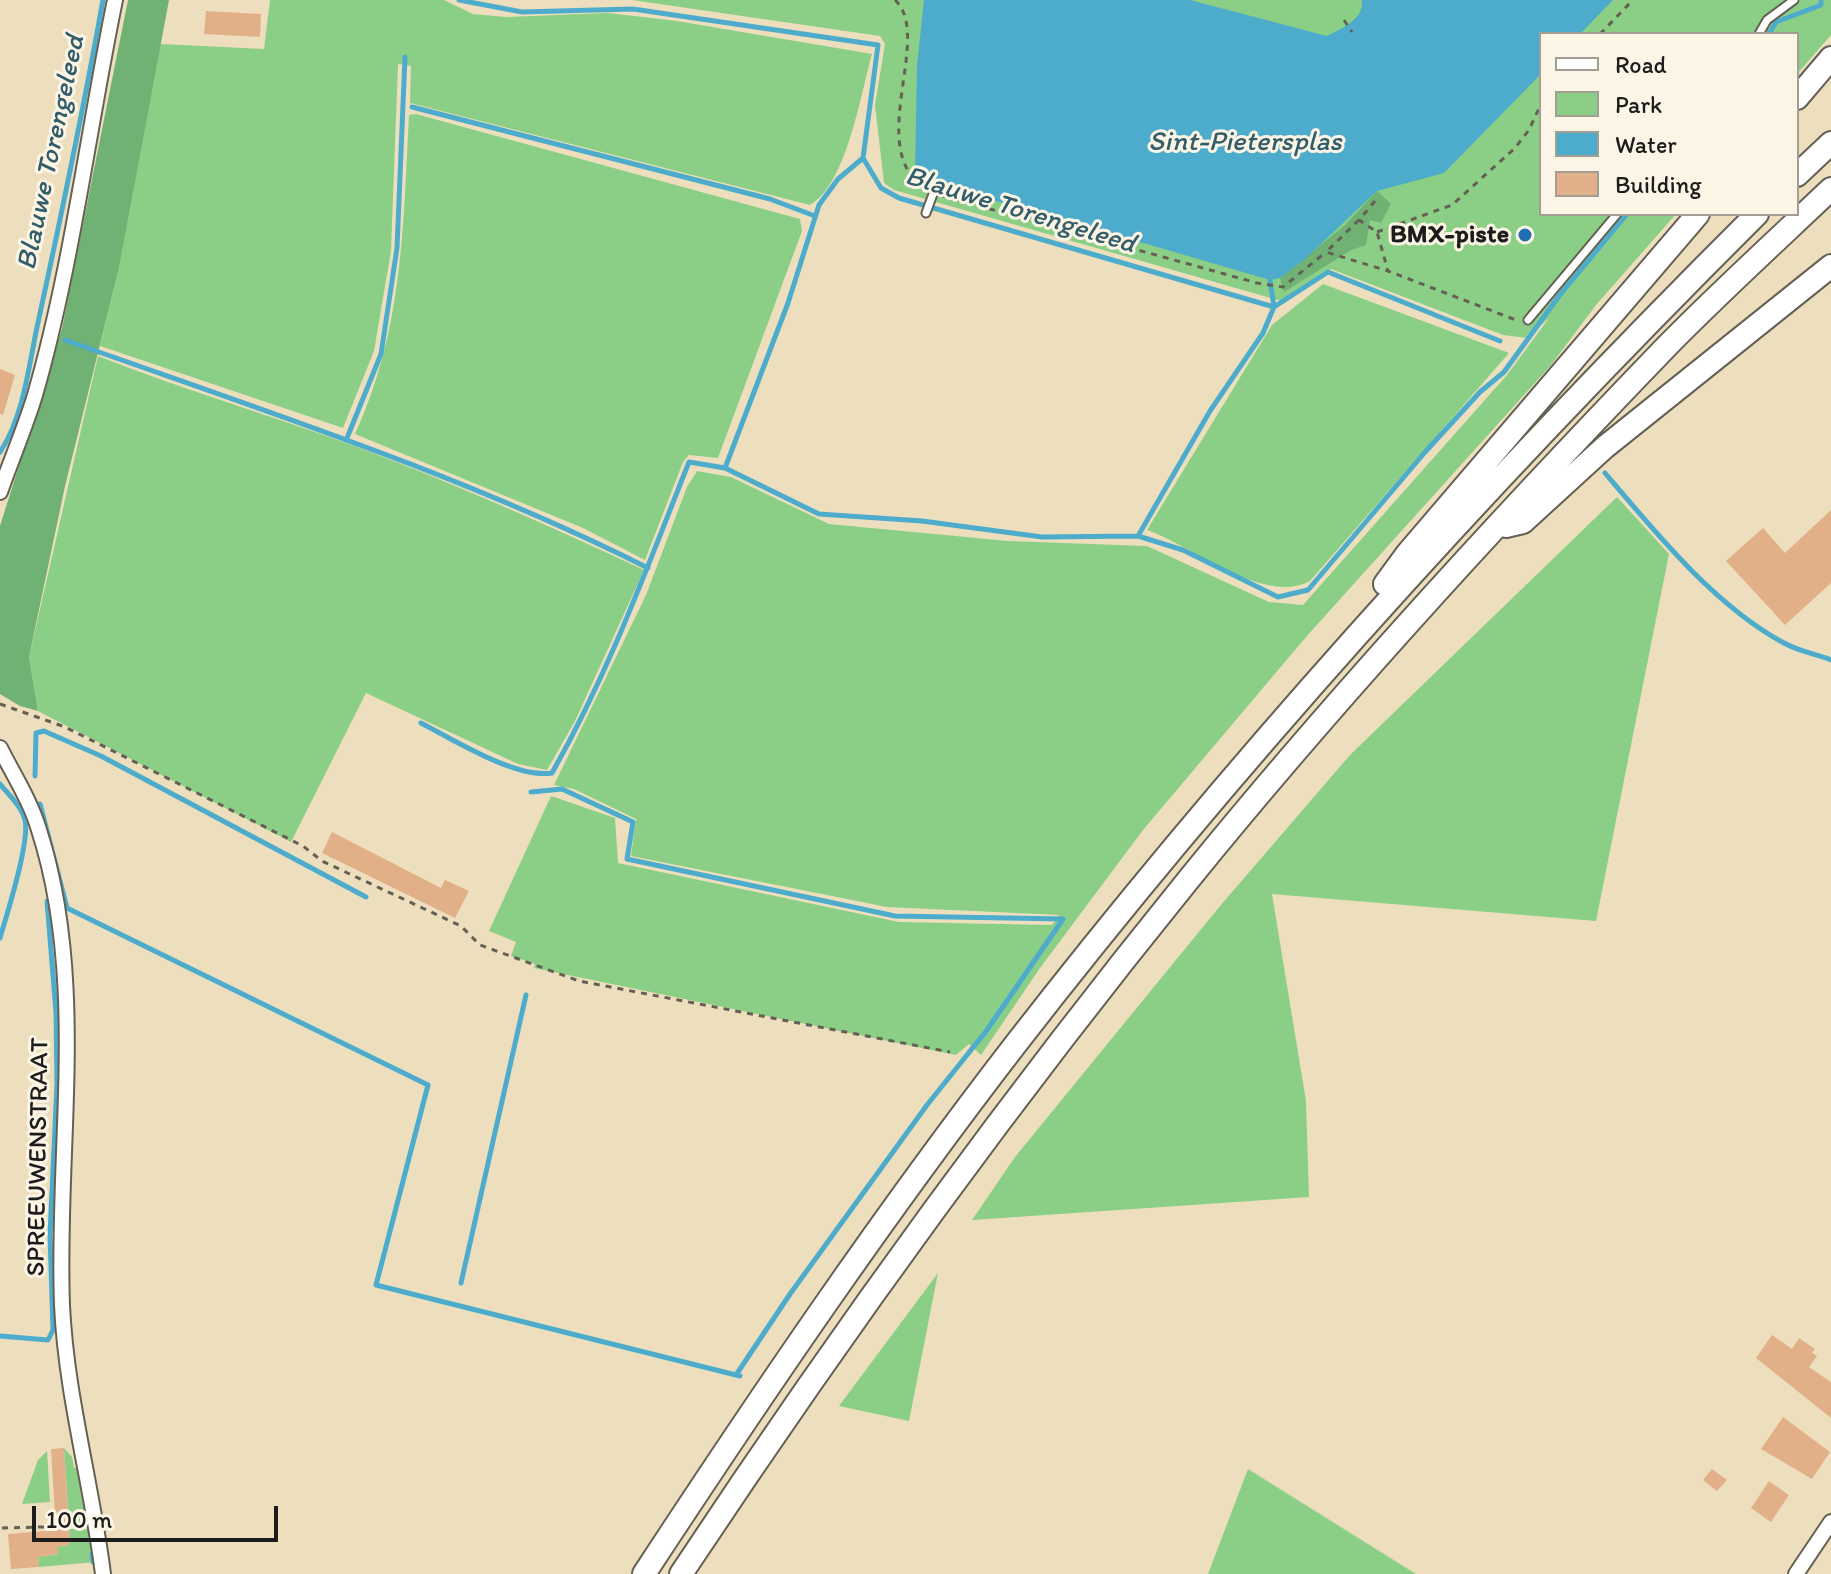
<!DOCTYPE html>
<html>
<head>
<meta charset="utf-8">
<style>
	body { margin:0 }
	#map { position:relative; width:1831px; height:1574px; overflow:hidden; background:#eddfbd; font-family:Itim,sans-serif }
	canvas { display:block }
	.legend { position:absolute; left:1539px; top:32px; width:260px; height:184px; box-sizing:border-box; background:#fcf5e5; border:2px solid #a29e95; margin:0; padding:10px 14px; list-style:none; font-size:24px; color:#1c1c1c }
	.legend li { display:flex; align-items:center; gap:16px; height:40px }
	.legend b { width:40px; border:2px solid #a29e95 }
	.scale { position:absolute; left:32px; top:1506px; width:246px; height:36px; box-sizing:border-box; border:4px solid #1c1c1c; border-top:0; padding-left:10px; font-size:24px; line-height:28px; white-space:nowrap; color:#1c1c1c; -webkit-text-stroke:6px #fcf5e5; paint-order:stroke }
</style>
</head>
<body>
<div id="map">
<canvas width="1831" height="1574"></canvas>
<ul class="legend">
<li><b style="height:10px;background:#fff"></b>Road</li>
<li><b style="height:22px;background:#8bcf87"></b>Park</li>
<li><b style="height:22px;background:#4daccc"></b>Water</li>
<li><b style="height:22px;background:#e2b088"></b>Building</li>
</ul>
<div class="scale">100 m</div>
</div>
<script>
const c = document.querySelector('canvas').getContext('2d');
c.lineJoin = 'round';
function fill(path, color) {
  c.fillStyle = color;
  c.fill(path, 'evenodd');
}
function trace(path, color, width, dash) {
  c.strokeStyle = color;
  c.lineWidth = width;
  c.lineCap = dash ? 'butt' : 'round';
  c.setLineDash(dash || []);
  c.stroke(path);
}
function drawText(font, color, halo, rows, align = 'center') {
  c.font = font + ' Itim,sans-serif';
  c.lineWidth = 6;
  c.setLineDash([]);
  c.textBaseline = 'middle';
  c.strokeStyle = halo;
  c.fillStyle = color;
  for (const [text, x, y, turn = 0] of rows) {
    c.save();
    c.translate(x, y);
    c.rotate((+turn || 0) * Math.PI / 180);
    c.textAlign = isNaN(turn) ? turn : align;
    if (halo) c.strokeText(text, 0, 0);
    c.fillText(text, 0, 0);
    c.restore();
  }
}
fill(new Path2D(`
	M270 0H444L473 14 506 17 608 13 677 21 872 54C861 92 847 184 810 205L410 103 411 66 398 64 391 251 374 351 343 428 100 346 119 268 160 44 264 49Z
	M632 0H1831V35L1797 74V34H1541V214H1676L1596 305 1551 365 1306 637 1143 830 1040 968 981 1055 969 1044 956 1055 534 968 535 964 511 956 516 942 489 931 551 796 615 818 618 863 899 922 1052 925 1059 915 887 907 631 856 636 819 574 789 554 785 646 595 687 487 697 471 731 477 829 524 1008 541 1147 546 1269 602 1303 605 1507 375 1549 318 1527 338 1503 335 1331 269 1281 301 894 190 884 183 875 105 885 44 880 36Z
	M416 114 800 219 802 231 718 458 689 455 683 462 645 560 583 528 355 434C403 330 403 227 409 115Z
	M1323 284 1509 353 1310 581C1264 606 1193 546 1147 530L1272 325Z
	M98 356C181 389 267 414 352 445 451 482 548 525 644 570L575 721 547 770 518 764 366 693 291 842 38 711 29 657Z
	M1617 497 1669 554 1596 921 1272 894 1306 1101 1309 1197 972 1220 1015 1157 1220 906 1350 755Z
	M938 1273 909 1421 839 1406Z
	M64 1448 72 1457 74 1468 80 1466 90 1521 69 1525Z
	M47 1451 50 1502 22 1504 38 1460Z
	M1248 1469 1416 1574H1208Z
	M69 1529H91L96 1562 39 1567 38 1557 58 1554V1546L70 1545Z`), '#8bcf87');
fill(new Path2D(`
	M128 0H169L119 268 65 486 29 657 38 711 20 706 0 694V526L62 329Z
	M1377 191 1391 204 1381 223 1370 220 1366 245 1351 250 1284 292 1280 278 1344 226Z`), '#70b274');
fill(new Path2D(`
	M924 0H1190L1327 36C1342 28 1364 20 1362 0H1613L1580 34H1541V74L1444 173 1377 191 1305 259 1280 278 1270 280 1020 207 932 185 915 173 917 65Z`), '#4daccc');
trace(new Path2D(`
	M459 0 522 12 633 9 878 45 863 158 881 188 899 198 1274 307 1328 272 1500 341
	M1769 34 1776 22 1821 5V0
	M412 107 770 199 815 216
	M65 340C262 410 461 474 648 568
	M347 438 381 354 397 248 405 57
	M0 452C25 415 29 361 39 318 62 212 84 106 103 0
	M725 468 819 514 922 521 1042 537 1138 536 1210 411 1263 333 1274 307 1270 280
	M1605 473C1655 532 1715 606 1784 643 1798 651 1816 654 1831 660
	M1138 536 1183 550 1278 597 1308 590 1426 451 1480 392 1504 372 1559 296 1627 214
	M421 723C454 740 516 779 552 773 610 670 646 570 689 462L725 468 788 303 819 205 838 179 863 158
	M35 776 36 733 44 731 101 756 366 897
	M0 784C9 795 22 807 25 820 30 842 7 914 0 938
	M531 792 562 789 633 822 627 859 895 916 1063 919 987 1030 927 1105 790 1294 736 1375
	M40 804 67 908 428 1085 376 1285 740 1376
	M461 1283 526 995
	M0 1336 48 1340 53 1330 50 1234 57 1084 56 1012 47 901
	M92 1554 93 1562`), '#4daccc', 5);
fill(new Path2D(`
	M206 11 261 14 260 37 204 34Z
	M0 369 15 375 3 415 0 414Z
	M1831 510V583L1785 625 1726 561 1763 528 1785 553Z
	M332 832 441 888 445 880 469 891 455 918 322 853Z
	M1772 1335 1792 1349 1799 1338 1815 1349 1812 1353 1817 1356 1809 1367 1831 1382V1418L1756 1358Z
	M1783 1417 1830 1452 1812 1479 1761 1449Z
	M64 1448 70 1545 58 1546V1554L38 1557 39 1567 11 1569 8 1534 56 1530 51 1449Z
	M1712 1469 1727 1480 1717 1491 1703 1480Z
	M1769 1481 1789 1495 1771 1522 1751 1508Z`), '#e2b088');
const service = new Path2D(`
	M1759 34 1767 20 1794 0
	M926 213 933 194
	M1528 320 1617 214`);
const minor = new Path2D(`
	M0 492C11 460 25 428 35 395 72 266 88 131 115 0
	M0 748C13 774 31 802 39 830 88 982 56 1148 62 1305 66 1395 92 1485 103 1574
	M1796 1574 1831 1522`);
const trunk = new Path2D(`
	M1797 98 1831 58
	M1797 175 1831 143
	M1506 526 1523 522 1605 447 1831 266
	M1385 584 1407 554 1698 214
	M644 1574C762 1394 883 1216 1015 1045 1243 751 1493 477 1757 214
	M681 1574C840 1334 1008 1102 1189 879 1339 694 1502 517 1667 346 1720 292 1776 241 1831 189`);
trace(service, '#656054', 11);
trace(minor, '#656054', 18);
trace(trunk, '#656054', 26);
trace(new Path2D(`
	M895 0C934 36 864 149 925 188
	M1344 20 1352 32
	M1600 34 1633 0
	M943 196 1257 283 1283 287 1326 252
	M1375 201 1359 220 1377 232 1388 271 1516 320
	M1359 220 1326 252 1388 271
	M1377 232 1452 205 1515 148 1529 130 1541 104
	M0 704 65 727 303 846 322 861 461 926 480 945 579 981 950 1052
	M2 1528 82 1526`), '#656054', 3, [6, 6]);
trace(service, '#fff', 7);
trace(minor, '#fff', 14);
trace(trunk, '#fff', 22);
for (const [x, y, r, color] of [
	[1525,235,8,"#1f6fb2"]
]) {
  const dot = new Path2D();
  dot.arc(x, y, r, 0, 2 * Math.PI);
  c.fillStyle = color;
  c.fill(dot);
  trace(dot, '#fcf5e5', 3);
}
drawText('bold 26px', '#1c1c1c', '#fcf5e5', [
	["BMX-piste",1509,235]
], 'right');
drawText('26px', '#1c1c1c', '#fcf5e5', [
	["SPREEUWENSTRAAT",39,1157,-89]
]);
drawText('italic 28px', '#325d6b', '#fcf5e5', [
	["Sint-Pietersplas",1245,143],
	["Blauwe Torengeleed",52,153,-78],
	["Blauwe Torengeleed",1020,211,17]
]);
</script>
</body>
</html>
